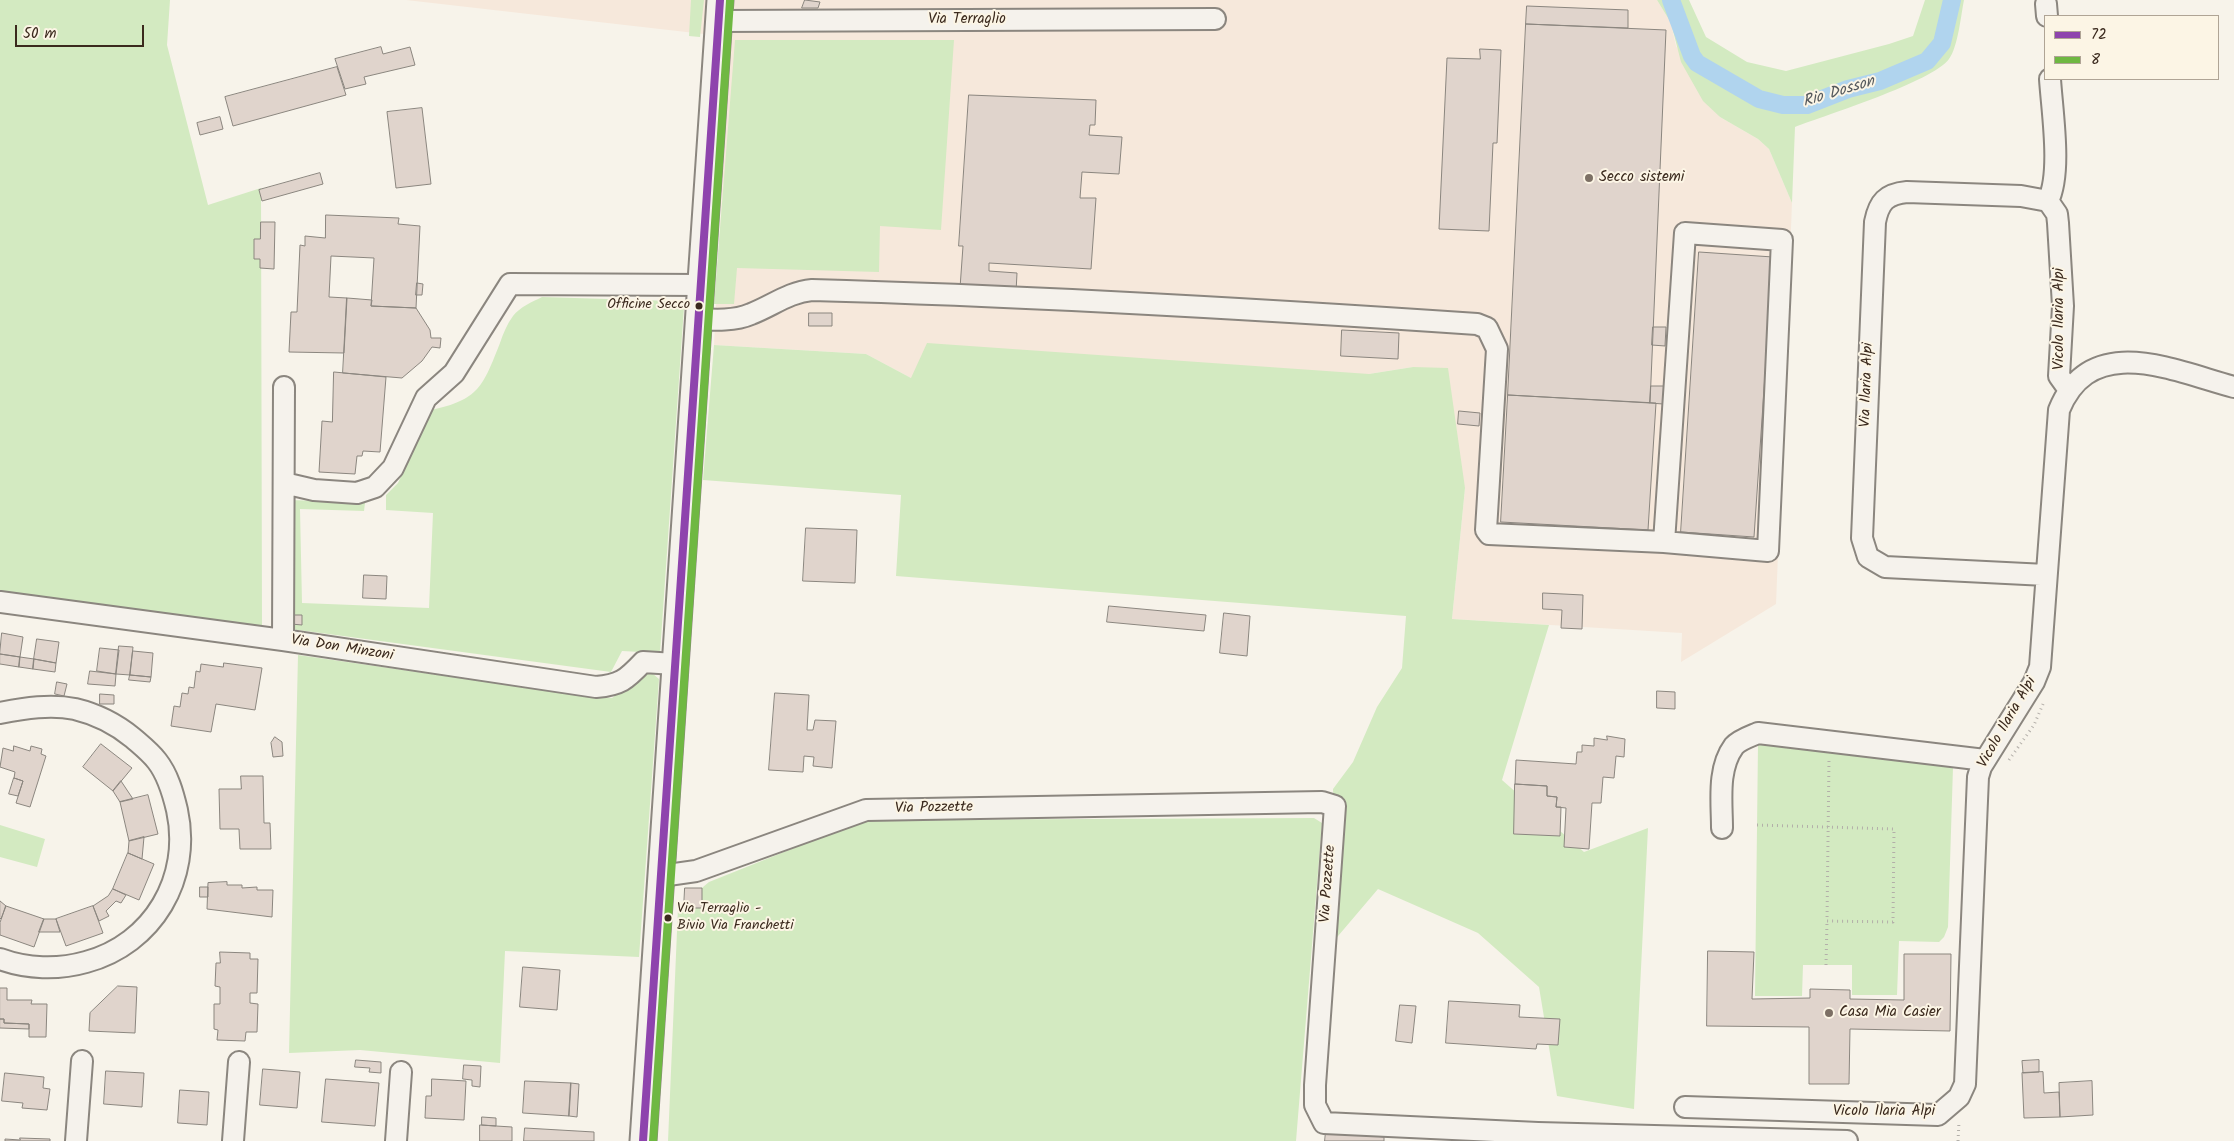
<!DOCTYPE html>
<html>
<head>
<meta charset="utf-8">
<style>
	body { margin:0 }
	#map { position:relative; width:2234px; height:1141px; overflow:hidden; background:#f7f3ea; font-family:Kalam,sans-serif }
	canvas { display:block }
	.legend { position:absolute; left:2044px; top:15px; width:175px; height:65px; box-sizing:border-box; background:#fcf5e5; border:1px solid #afa495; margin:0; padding:6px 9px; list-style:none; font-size:15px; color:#3b2a1e }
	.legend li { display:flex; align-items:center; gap:10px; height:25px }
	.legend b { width:25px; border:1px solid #afa495 }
	.scale { position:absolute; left:15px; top:25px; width:129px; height:22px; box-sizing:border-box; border:2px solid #3b2a1e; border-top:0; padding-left:6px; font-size:15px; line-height:18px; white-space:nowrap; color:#3b2a1e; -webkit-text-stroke:4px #fcf5e5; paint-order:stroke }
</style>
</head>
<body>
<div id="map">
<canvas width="2234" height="1141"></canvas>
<ul class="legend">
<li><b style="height:6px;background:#8e44ad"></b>72</li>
<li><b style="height:6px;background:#6fb842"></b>8</li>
</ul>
<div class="scale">50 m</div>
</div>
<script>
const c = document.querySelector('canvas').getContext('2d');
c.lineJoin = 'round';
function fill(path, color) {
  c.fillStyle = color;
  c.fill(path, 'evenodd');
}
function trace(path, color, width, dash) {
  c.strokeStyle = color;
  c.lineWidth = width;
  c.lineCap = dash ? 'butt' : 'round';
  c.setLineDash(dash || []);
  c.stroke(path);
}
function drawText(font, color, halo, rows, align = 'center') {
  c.font = font + ' Kalam,sans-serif';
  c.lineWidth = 4;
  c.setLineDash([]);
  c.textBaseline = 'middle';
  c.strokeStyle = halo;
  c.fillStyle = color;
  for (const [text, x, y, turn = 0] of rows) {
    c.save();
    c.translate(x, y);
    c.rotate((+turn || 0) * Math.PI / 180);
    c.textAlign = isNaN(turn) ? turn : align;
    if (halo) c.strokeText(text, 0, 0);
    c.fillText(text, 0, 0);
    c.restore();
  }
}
fill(new Path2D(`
	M406 0H1657L1671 23 1676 46 1720 117 1758 139 1769 149 1792 203 1776 604 1681 662 1682 633 1452 619 1465 488 1413 367 1369 374 911 378 866 354 714 345 730 37Z`), '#f6e8db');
fill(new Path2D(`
	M0 0H170L167 45 208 205 261 188 262 629 0 591Z
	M691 0H704L700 37 689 36Z
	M1657 0H1689L1706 37 1747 62 1786 71 1889 44 1913 36 1925 0H1964C1961 15 1958 47 1949 59 1932 82 1826 115 1795 127L1792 203 1769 149 1758 139 1720 117 1703 101 1681 62 1671 23Z
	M735 40H954L941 230 880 226 879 272 737 268 734 304H714Z
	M542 297 673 301 684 307 660 653 622 651 611 672 291 629V500L365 503 364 511 300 509 302 603 429 608 433 513 386 510V495L398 483 431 410C479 400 483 386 500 343 503 334 507 324 513 316 520 307 532 302 542 297Z
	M927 343 1369 374 1413 367 1448 368 1465 488 1452 619 1549 625 1502 780 1584 852 1648 828 1634 1109 1557 1096 1539 987 1478 933 1378 889 1327 949 1335 844 1333 789 1353 762 1377 707 1402 668 1406 616 896 576 901 495 703 480 714 345 866 354 911 378Z
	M298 655 572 694 612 698 644 673 653 674 659 679 639 957 505 951 500 1063 360 1050 289 1053Z
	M1758 744 1953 767 1948 927 1944 937 1939 942 1899 941 1897 995H1852V965H1803L1802 996H1755Z
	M1314 818 1322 823 1296 1141H668L678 908 709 882 864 820Z
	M0 825 45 839 37 867 0 857Z`), '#d3eac1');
trace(new Path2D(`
	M1671 0 1692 56 1697 63 1759 99 1783 105H1807L1848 89 1880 81 1927 61 1942 43 1952 0`), '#b0d4ee', 18);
const building = new Path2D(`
	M805 0 820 2 818 8H802Z
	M1527 6 1628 10V28L1526 24Z
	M1526 24 1666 30 1650 403 1508 395Z
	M381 47 383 54 410 47 415 65 364 77 366 84 345 89 335 59Z
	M1480 49 1501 50 1497 143H1493L1489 231 1439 229 1447 58 1480 59Z
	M337 67 346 95 233 126 225 97Z
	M969 95 1096 100 1095 125H1090L1089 135 1122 137 1119 174 1082 172 1080 198H1096L1091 269 989 263V271L1017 273 1016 292 960 288 963 246H959Z
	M422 108 431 184 396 188 387 112Z
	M220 117 223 129 200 135 197 123Z
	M320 173 323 184 262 201 259 190Z
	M326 215 399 218 398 224 420 226 416 308 371 306 374 258 331 256 329 297 347 298 344 353 289 352 291 312H297L300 245 305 246V236L325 238Z
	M261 222H275L274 269 260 268V259H254V239H260Z
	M1699 252 1773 257 1754 537 1681 532Z
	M417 283 423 284 422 295H416Z
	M347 298 372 300 371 306 416 308 430 330 431 338H441L440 348 432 347 422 361 402 378 343 373Z
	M809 313H832V326H809Z
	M1653 327H1666L1665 346 1652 345Z
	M1342 330 1399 333 1398 359 1341 356Z
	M334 372 386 377 380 452 363 451 362 456H357L355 474 319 472 322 421 332 422Z
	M1651 386H1664L1663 404 1650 403Z
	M1508 395 1656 403 1648 530 1501 522Z
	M1459 411 1480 413 1479 426 1458 424Z
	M806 528 857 530 855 583 803 581Z
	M364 575 387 576 386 599 363 598Z
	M1543 593 1583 595 1582 629 1561 628 1562 610 1543 609Z
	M1109 606 1206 615 1204 631 1107 622Z
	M1224 613 1250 616 1247 656 1220 653Z
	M292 615H302V625L291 624Z
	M2 633 23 637 20 657 0 654Z
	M37 639 59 642 56 663 34 659Z
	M119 646 133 647 130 675 116 674Z
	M100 648 119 650 116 674 97 671Z
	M133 651 153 653 151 677 130 675Z
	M0 654 20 657 19 667 0 664Z
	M20 657 34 659 33 669 19 667Z
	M34 659 56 663 55 672 33 669Z
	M224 663 262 668 255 710 216 704 211 732 171 726 174 706 180 707 182 693 188 694 189 687 194 688 196 671 200 672 201 664 223 667Z
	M90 671 116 674 115 686 88 684Z
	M130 675 151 677 150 682 129 680Z
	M57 682 67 684 64 696 55 694Z
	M1657 691 1675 692V709L1657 708Z
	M775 693 809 695 807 730H813L815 720 836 721 832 768 813 766 814 757 804 756 803 772 769 770Z
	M100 694 114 695V704H100Z
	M1607 736 1625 739 1624 757 1616 756 1614 778 1603 777 1601 803H1592L1589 849 1564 847 1566 808 1556 807 1557 797 1547 796V786L1515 784 1516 760 1576 764 1577 752H1582V745L1594 746V738L1607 740Z
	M275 737 282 742 283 756 273 757 271 743Z
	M101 744 132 768 113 791 83 767Z
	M14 746 30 751 31 746 42 749 41 754 46 756 30 807 16 803 23 781 14 778 15 772 0 767 3 748 13 751Z
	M241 776H263L264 823H270L271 849H240L239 829H220L219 789H241Z
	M14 778 23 781 18 796 9 794Z
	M121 781 133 799 120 802 113 791Z
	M1515 784 1547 786V796L1557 797 1556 807H1561L1560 836 1514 834Z
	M148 795 158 834 129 841 120 802Z
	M144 837 142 859 128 853 129 841Z
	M128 853 154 864 139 900 113 889Z
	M227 882V885H242V888L257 887V890H273L272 917 207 909 208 883Z
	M200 887H208V897H200Z
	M685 888H702V908H684Z
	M113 889 126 895 121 903 116 901 106 911 109 916 99 921 93 906 108 896Z
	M0 901 6 906 1 919 0 918Z
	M6 906 44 919 34 947 0 935V923Z
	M93 906 103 933 66 946 56 919Z
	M44 919H56L60 932H39Z
	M1708 951 1754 952 1752 999 1810 998V989L1850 990V999L1904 1000V954H1951L1950 1031 1850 1029 1849 1084H1809V1027L1707 1026Z
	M220 952 250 953V959H258L257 993H250V1003L258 1004 257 1032H246L245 1041 217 1040 218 1030 214 1029V1004H220V987L215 986 216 963H220Z
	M523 967 560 970 557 1010 520 1007Z
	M118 986 137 987 135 1033 89 1031 90 1013Z
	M0 988H7V1000H32L31 1004H47L46 1037H29V1024L4 1023V1019H0Z
	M1449 1001 1520 1005 1519 1017 1560 1019 1558 1045 1537 1044 1536 1049 1446 1043Z
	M1400 1005 1416 1006 1412 1043 1396 1041Z
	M0 1019H4V1023L29 1024V1029L0 1028Z
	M356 1060 381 1062V1073L369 1072 370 1068 355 1067Z
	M2039 1060V1072L2023 1073 2022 1061Z
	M464 1065 481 1066 480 1087 472 1086V1080L463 1079Z
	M263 1069 300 1072 297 1108 260 1105Z
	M106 1071 144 1073 142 1107 104 1104Z
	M2043 1072 2044 1093 2059 1092 2060 1117 2024 1118 2022 1073Z
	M5 1073 44 1077 43 1088 50 1089 47 1110 22 1108 23 1103 2 1101Z
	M326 1079 379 1083 375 1126 322 1122Z
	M432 1079 466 1081 464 1120 425 1118 426 1096H431Z
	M525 1081 571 1083 569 1116 523 1113Z
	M2092 1081 2093 1115 2060 1117 2059 1083Z
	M571 1083 579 1084 577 1117 569 1116Z
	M180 1090 209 1092 207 1125 178 1123Z
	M482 1117 496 1118V1126L482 1125Z
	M480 1125 512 1127V1141H480Z
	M525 1128 594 1132V1141H524Z
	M1326 1131 1384 1137V1141H1325Z
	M20 1138 50 1139V1141H5V1139L20 1140Z`);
fill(building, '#e0d4cc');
trace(building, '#8b867f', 1);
const minor = new Path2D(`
	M2046 4 2047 16
	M718 21 1215 19
	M2050 79C2052 111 2062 173 2048 201L2057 214 2058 223 2063 306 2059 376 2069 390
	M697 319C715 320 735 321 751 314 772 306 789 292 812 290 1034 296 1255 309 1477 324L1487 328 1497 349 1486 530 1489 534 1664 542 1685 233 1782 240 1768 551 1664 542
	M284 483 314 490 357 493 375 487 393 468 426 398 454 373 510 284 700 285
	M2046 575 1885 567 1868 557 1862 538 1875 222C1879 202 1886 194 1907 192L2021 196 2048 201
	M0 602 283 640 596 687C620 685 626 680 643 662L675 664
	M283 640 284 387
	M0 713C25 708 51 704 75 709 96 714 116 724 133 738 141 745 150 752 157 761 168 775 173 793 177 810 192 878 153 944 86 962 58 970 27 969 0 959
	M1722 828C1722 802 1717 769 1734 746 1739 740 1751 736 1758 733L1985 760
	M661 876 696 871 866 810 1322 802 1335 806 1315 1085V1105L1324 1123 1538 1133 1847 1141
	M1685 1107 1938 1115 1959 1097 1965 1084 1978 777 1981 767 2034 682 2040 667 2059 410C2091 331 2174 371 2234 387
	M76 1141 82 1061
	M233 1141 239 1062
	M396 1141 401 1072`);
const major = new Path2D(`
	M643 1141 720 0`);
trace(minor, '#8b867f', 24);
trace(major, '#8b867f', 29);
trace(new Path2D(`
	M2009 760 2034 725 2043 704
	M1757 825 1894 829 1893 922 1827 921 1829 759
	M1826 965 1827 921
	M1958 1141 1959 1122`), '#b3afa9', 3, [1, 4]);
trace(minor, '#f5f2ec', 20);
trace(major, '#f5f2ec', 25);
trace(new Path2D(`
	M643 1141 720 0`), '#8e44ad', 8);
trace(new Path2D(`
	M653 1141 730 1`), '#6fb842', 8);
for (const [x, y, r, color] of [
	[1589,178,5,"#7d7065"],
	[699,306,4.5,"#3b2a1e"],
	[668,918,4.5,"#3b2a1e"],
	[1829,1013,5,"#7d7065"]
]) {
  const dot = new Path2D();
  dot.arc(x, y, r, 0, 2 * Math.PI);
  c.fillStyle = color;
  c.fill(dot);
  trace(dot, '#fcf5e5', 2);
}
drawText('14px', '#3b2a1e', '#fcf5e5', [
	["Officine Secco",690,306],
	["Via Terraglio -",677,910,"left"],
	["Bivio Via Franchetti",677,927,"left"]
], 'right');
drawText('15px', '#3b2a1e', '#fcf5e5', [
	["Via Terraglio",967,20],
	["Vicolo Ilaria Alpi",2060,319,-90],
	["Via Ilaria Alpi",1868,385,-88],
	["Via Don Minzoni",342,649,9],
	["Vicolo Ilaria Alpi",2008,723,-60],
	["Via Pozzette",934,809,-1],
	["Via Pozzette",1329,884,-86],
	["Vicolo Ilaria Alpi",1884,1112]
]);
drawText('15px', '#3b2a1e', '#fcf5e5', [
	["Secco sistemi",1599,178],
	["Casa Mia Casier",1839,1013]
], 'left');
drawText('italic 16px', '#55595d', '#fcf5e5', [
	["Rio Dosson",1839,93,-17]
]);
</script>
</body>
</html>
